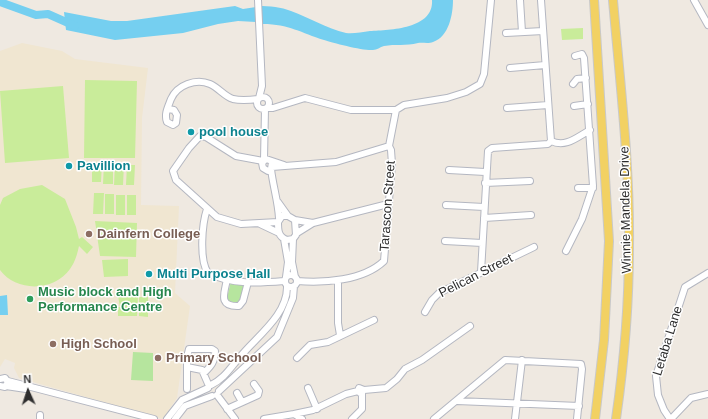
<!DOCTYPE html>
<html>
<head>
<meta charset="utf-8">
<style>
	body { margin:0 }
	#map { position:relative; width:708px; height:419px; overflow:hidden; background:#efe9e1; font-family:Helvetica,sans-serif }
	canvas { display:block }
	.north { position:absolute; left:8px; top:371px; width:40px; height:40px; -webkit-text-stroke:3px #fff; paint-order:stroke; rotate:357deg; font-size:11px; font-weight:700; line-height:16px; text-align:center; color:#2e2e2e }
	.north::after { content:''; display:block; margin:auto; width:14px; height:18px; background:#2e2e2e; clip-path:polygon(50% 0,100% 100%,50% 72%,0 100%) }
</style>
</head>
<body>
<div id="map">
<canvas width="708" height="419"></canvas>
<div class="north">N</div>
</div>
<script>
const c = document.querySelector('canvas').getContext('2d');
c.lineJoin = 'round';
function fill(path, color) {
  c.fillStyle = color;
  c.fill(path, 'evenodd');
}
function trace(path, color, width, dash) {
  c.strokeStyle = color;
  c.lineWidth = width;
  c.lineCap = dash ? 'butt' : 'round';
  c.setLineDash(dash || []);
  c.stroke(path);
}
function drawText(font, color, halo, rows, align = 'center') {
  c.font = font + ' Helvetica,sans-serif';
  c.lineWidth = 3;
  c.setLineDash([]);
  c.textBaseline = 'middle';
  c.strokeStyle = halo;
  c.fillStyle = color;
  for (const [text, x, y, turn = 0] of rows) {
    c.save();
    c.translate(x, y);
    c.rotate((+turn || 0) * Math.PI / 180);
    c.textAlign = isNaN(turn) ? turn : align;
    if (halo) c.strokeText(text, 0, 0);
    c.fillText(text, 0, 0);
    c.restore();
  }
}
fill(new Path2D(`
	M22 43 62 51 75 59 148 68 142 118 141 205 179 206 175 293 190 306 177 398 163 419 19 378 14 368 15 363 5 359 0 367V51Z`), '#f0e6d1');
fill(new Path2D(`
	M231 281 247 285 239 306 226 302Z
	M133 352 153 353V381L131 380Z`), '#b6e59e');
fill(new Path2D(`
	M583 28V39L562 40 561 29Z
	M85 80 137 81 135 158H84Z
	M63 86 69 158 5 163 0 91Z
	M92 162H102L101 182H92Z
	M104 163H113V184H103Z
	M115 164H124L123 185H114Z
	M127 165H135L134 185H126Z
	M42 185 65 199 76 227 79 239 82 237 93 247 87 254 79 246C77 255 75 262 70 269 54 292 16 292 0 270V205L3 198 20 189Z
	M94 193H104L103 214H93Z
	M105 194H114V214H105Z
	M116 195H125V215H116Z
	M127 195H136V215H127Z
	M95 221 137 223 136 257 100 256Z
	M128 259V276L104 277 102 260Z
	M118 296H138L137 316H118V307H120Z
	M139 297H148V317L139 316Z`), '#c9ec9a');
fill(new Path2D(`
	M432 0H453C453 14 449 37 433 42 428 44 422 42 418 43 406 46 395 44 384 46 380 47 377 50 373 50 364 51 333 43 324 40 301 33 289 24 263 24L258 6C270 6 281 7 291 11 310 18 326 28 346 33 353 34 362 32 370 31 390 30 434 29 432 0Z
	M235 6 243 9 256 7V22L238 21 218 24 183 33 115 40 66 30 64 12 111 21H127Z
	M7 295 8 315H0V296Z`), '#75cff0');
trace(new Path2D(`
	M0 2 36 15 48 14 75 26`), '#75cff0', 8);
const minor = new Path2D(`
	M258 0 262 86 259 98
	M520 0 522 32
	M694 0 708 25
	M506 33 543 31
	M510 68 545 65
	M573 84 577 79 586 78
	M257 103a6 6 0 1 1 12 0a6 6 0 1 1-12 0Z
	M574 106 588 104
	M267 108H273L305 98 351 110H396L404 105 447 98 466 92 480 84 484 74 491 0
	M507 108 548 105
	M168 109 174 110 177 115 176 123 173 125 167 122C164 114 168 107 171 99 177 85 196 78 210 84 219 88 224 96 233 99 242 101 250 100 258 99
	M551 141C566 148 577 137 590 130
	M264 160 265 109
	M263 161 236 156 206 137 200 136 189 148 173 171 176 180 217 217 241 224 278 222
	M272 162 271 169 268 171 263 168 262 163 266 159 284 165
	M272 167 336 162 389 146
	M271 169C273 186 278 201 279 218
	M449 170 485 172
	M485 183 530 181
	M578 188H593
	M278 202 288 216 295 220 296 235 293 239 287 240C278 237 278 230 278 222L282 216H288
	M446 205 484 207
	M207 209C202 224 199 260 208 273 231 285 260 283 284 281
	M484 218 531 215
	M295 220 313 223
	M260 224 279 233
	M297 233 313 223 388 204
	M284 239 288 262 286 277
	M293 239 292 262 295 277
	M445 241 482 243
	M566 251 582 219 593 186 584 58 582 54 575 56
	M481 272 488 151 492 148 548 144 551 141 541 0
	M285 281a6 6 0 1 1 12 0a6 6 0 1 1-12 0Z
	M227 279C225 292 217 307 239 306L243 301 248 282
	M297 281C324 283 363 281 384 261L392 164 391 150 389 146 396 110
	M338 281V323L340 335
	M425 312 432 300 439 293 534 247
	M297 358 310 345 328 342 374 320
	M187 367 202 370 209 386
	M0 379 5 378 8 382 5 387 0 386
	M8 381 154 419
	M211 385C225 378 230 368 240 357 256 337 288 315 287 286
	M6 386 26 389
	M308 388 317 409
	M187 389V357L189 349H212L215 351C215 362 211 366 204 373
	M364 390 386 388 397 379 405 369 422 360 470 326
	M219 391 277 337 293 298 294 286
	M237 393 242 402
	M217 395 235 419
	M457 401 579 406
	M227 409 258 395 259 391 254 384
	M294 414 313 410 346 394 358 391 359 388 364 390 360 393 358 391
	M40 415V419
	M167 419 182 400 208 388
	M175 419 185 406 212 396
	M264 419 294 414 302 419
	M352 419 362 409V393
	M434 419 505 360 581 364 582 369 577 419
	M515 419 522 360
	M670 419 664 410 658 395 656 376 685 287 708 273
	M671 419 691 398 708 394`);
const major = new Path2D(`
	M594 0 609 241 604 340 595 419
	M613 0C620 82 630 165 629 247 629 304 624 363 616 419`);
trace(minor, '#b4b7c1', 8);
trace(major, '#c9c9c9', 10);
trace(minor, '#fff', 6);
trace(major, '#f2d163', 8);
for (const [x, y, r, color] of [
	[191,132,4,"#0f9aa8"],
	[69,166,4,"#0f9aa8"],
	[89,234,4,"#8d6e63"],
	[149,274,4,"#0f9aa8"],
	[30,299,4,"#2e9e5b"],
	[53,344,4,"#8d6e63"],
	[158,358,4,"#8d6e63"]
]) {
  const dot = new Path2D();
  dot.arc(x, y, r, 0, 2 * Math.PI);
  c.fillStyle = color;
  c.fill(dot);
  trace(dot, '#fff', 1.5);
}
drawText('bold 13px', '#0d838f', '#fff', [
	["pool house",199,132],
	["Pavillion",77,166],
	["Multi Purpose Hall",157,274]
], 'left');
drawText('13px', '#2e2e2e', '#fff', [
	["Tarascon Street",388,206,-86],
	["Winnie Mandela Drive",626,210,-91],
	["Pelican Street",476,276,-27],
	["Letaba Lane",668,341,-73]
]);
drawText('bold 13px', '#785e54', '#fff', [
	["Dainfern College",97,234],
	["High School",61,344],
	["Primary School",166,358]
], 'left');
drawText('bold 13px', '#27864d', '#fff', [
	["Music block and High",38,292],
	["Performance Centre",38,307]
], 'left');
</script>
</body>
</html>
